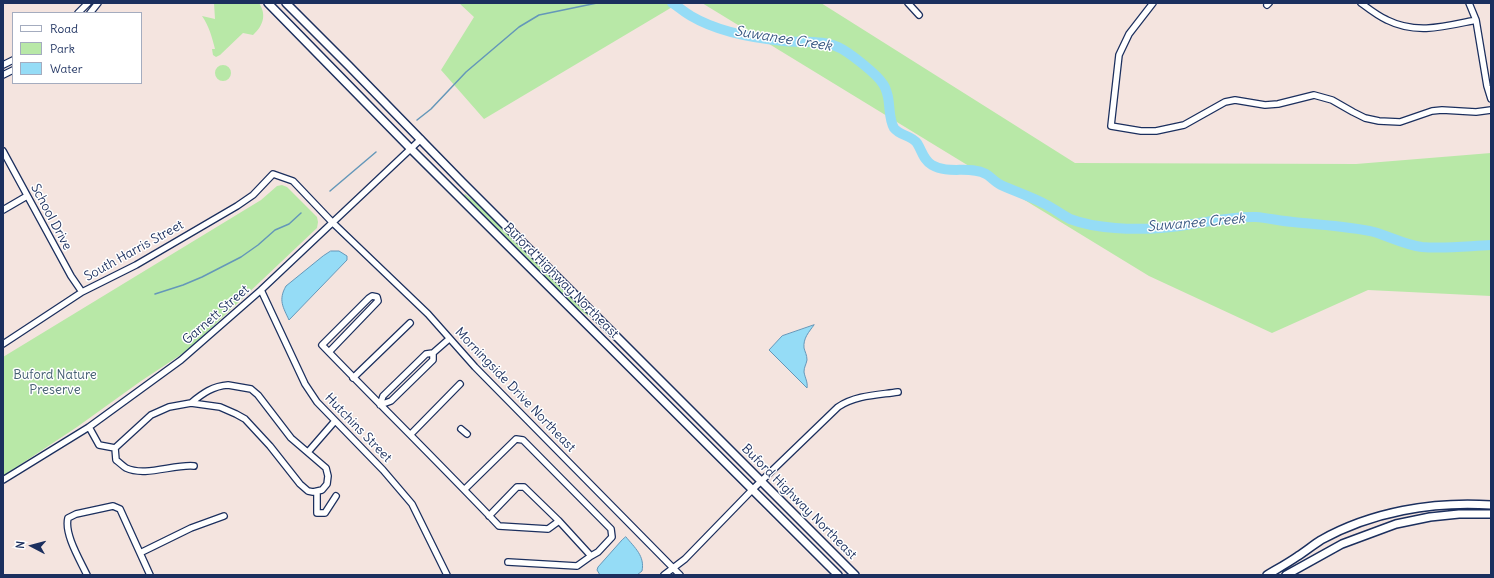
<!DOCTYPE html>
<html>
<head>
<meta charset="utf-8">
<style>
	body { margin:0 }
	#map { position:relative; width:1494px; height:578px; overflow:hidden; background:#f4e4df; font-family:Delius,sans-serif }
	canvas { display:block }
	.frame { position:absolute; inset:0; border:4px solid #1b2f5e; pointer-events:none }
	.legend { position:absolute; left:12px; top:12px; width:130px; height:72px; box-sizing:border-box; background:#fff; border:1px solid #a4acbf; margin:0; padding:5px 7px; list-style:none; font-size:12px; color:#1b2f5e }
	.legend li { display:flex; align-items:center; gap:8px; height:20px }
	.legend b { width:20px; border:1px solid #a4acbf }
	.north { position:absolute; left:12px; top:526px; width:40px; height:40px; -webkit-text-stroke:3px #fff; paint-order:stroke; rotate:276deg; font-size:11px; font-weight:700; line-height:16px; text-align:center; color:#1b2f5e }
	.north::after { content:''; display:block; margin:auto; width:14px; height:18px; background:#1b2f5e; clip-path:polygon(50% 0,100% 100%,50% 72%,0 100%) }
</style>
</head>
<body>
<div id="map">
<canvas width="1494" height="578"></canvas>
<div class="frame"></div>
<ul class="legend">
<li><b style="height:5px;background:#fff"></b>Road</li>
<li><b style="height:11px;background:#b8e8a7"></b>Park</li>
<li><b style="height:11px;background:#95dcf6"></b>Water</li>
</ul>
<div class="north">N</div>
</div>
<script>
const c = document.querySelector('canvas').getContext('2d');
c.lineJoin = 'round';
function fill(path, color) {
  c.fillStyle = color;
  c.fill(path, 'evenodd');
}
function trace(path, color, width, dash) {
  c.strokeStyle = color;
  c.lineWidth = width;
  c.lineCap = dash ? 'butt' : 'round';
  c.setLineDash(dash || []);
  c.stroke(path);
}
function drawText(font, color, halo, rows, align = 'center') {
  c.font = font + ' Delius,sans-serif';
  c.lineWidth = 3;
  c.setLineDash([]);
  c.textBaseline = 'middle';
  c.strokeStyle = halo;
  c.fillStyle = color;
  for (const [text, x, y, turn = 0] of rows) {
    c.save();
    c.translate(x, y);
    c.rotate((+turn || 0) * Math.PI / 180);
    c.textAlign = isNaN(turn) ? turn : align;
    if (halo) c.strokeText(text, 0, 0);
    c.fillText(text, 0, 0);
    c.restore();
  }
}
fill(new Path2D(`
	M214 3H259C267 15 263 26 253 35L243 33 220 55 216 57 213 55 212 49H215C212 37 209 26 202 16L215 19Z
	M459 3H679L484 119 441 70 474 17Z
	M702 3H821L1075 163 1356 164 1491 153V296L1368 290 1272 333 1149 276Z
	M215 73a8 8 0 1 1 16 0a8 8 0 1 1-16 0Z
	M282 185 287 187 317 217 318 222 317 228 188 350 141 381 77 427 3 476V357L261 200 277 186Z
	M465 194 480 205 590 316 589 317 576 307 464 195Z`), '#b8e8a7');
const water = new Path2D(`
	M331 251H339L347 256V260L289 320C283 307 278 300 286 286L323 256Z
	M814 325C809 332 803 338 804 348 805 352 807 355 807 360 806 365 804 367 804 372 805 378 808 382 807 388L769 350 782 336Z
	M626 537C635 548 645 556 642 571L637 575H600L597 570 598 567 622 540Z`);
fill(water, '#95dcf6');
trace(water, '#6497b9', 1);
trace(new Path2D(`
	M417 120 431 109 466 72 519 27 539 15 597 3
	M330 191 376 152
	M155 294 183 285 202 277 241 257 258 245 275 230 289 224 301 213`), '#6497b9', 1.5);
trace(new Path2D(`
	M672 3C679 7 684 12 691 16 718 32 752 38 783 41 802 43 824 39 842 49 852 55 877 74 883 84 886 88 887 93 888 97 890 107 889 120 894 128 900 136 911 135 917 143 922 151 924 161 932 165 949 175 969 165 986 174 991 177 995 182 1001 185 1014 191 1029 196 1043 203 1052 207 1060 214 1070 219 1096 229 1134 230 1161 228 1193 226 1224 216 1256 217 1268 218 1281 221 1293 222 1320 225 1348 226 1374 232 1391 237 1405 245 1422 247 1445 249 1468 246 1491 245`), '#95dcf6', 10);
const minor = new Path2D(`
	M908 3 919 15
	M1153 3 1129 34 1119 55 1111 126 1141 131H1156L1184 125 1225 102 1235 100 1265 105 1278 104 1314 95 1332 100 1353 112 1365 118 1379 121 1400 122 1432 111 1442 110 1476 112 1491 110
	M1361 3C1369 9 1378 16 1387 20 1417 35 1446 26 1476 20
	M1469 3 1476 20 1487 86 1491 99
	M1267 5 1269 3
	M78 13 88 3
	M90 13 98 3
	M3 65 13 60
	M3 75 13 70
	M3 151 71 276 82 292
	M3 210 27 196
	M261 290 305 384 317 402 383 470 412 504 447 575
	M3 344 82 292 136 265 237 206 253 195 273 174 293 181 332 222 428 314 475 367 680 575
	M329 352 378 301 377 297 372 296 369 298 322 345C381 406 441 465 499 526L548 529 559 521 591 556 577 566 508 562
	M433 353V360L391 401 380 405 383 396 426 354 433 353 449 339
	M353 378 410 323
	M228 385 251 389 258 395 291 438 326 468 328 476 327 484 322 490 313 492 308 491 300 484 270 446 245 419 236 414 220 407 191 403C203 393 213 386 228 385Z
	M89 427 99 445 115 448 116 460C120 463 123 466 126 468 145 477 174 464 194 466
	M461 429 467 434
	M411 434 460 384
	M115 448 151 415 169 407 191 403
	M308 452 335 421
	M3 480 89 427 181 360 261 290 421 139
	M465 489 516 439 523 440 611 529 612 537 598 552 591 556
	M317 491V513H325L336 496
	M489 516 517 487H524L559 521
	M140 553 191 528 224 516
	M87 575C80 560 64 534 68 518L76 514 113 506 120 509 150 575
	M664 575 685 559 753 489 838 407C856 395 878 395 898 392`);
const major = new Path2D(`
	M268 3 411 149 838 575
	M286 3 349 66 462 182 855 575
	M1267 575C1277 569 1288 563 1298 556 1306 551 1313 545 1321 540 1371 512 1433 501 1491 505
	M1286 575 1342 544 1396 524 1430 517 1459 514H1491`);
trace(minor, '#1b2f5e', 8);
trace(major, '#1b2f5e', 10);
trace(minor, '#fff', 5.5);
trace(major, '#fff', 7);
drawText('13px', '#1b2f5e', '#fff', [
	["School Drive",51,217,62],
	["South Harris Street",134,251,-29],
	["Buford Highway Northeast",561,281,45],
	["Garnett Street",216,315,-41],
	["Morningside Drive Northeast",515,390,46],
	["Hutchins Street",358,428,46],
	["Buford Highway Northeast",799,502,45]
]);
drawText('13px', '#425d70', '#fff', [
	["Buford Nature",55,375],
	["Preserve",55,390]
]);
drawText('italic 14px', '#3a5a84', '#fff', [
	["Suwanee Creek",783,39,9],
	["Suwanee Creek",1196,223,-5]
]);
</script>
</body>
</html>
